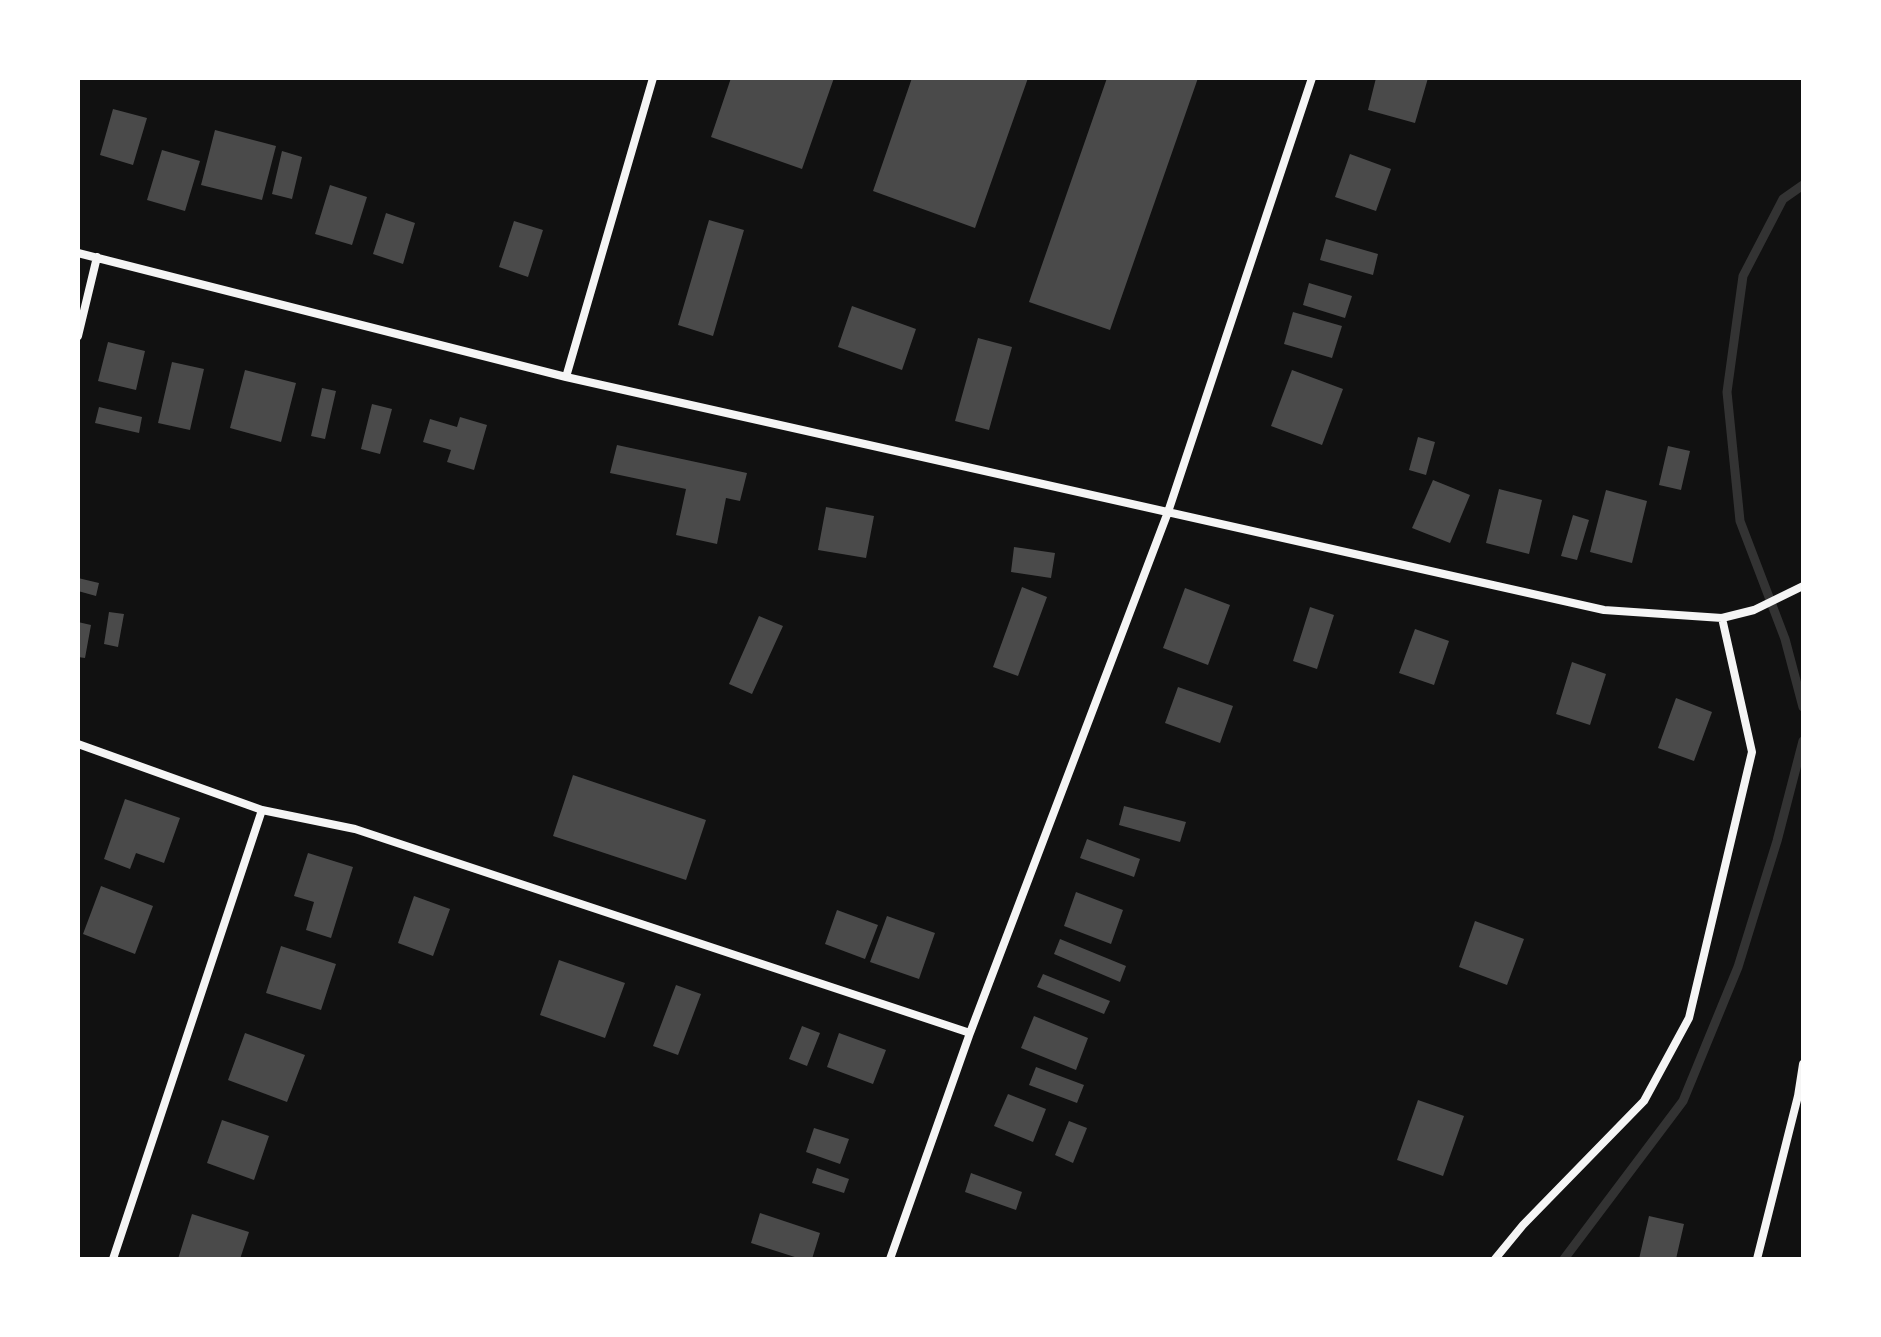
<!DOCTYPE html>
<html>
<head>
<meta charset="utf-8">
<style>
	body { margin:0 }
	#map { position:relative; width:1881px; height:1337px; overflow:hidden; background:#111; font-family:Overpass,sans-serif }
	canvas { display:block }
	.frame { position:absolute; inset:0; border:80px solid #fff; pointer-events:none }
</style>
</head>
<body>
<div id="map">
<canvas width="1881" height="1337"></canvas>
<div class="frame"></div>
</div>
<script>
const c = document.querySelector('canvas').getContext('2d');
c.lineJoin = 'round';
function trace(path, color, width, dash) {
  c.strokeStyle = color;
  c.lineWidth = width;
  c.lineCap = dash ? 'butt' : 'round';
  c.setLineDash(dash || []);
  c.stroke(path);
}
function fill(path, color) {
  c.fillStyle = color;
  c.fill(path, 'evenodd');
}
trace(new Path2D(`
	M1803 185 1783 199 1743 276 1727 392 1740 521 1785 639 1803 707
	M1564 1259 1683 1101 1738 967 1777 841 1803 741`), '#333', 9);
fill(new Path2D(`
	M731 78H834L802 169 711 137Z
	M912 78H1028L975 228 873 191Z
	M1107 78H1198L1110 330 1029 302Z
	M1376 78H1428L1415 123 1368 110Z
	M113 109 147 118 133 165 100 155Z
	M215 130 276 146 262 200 201 185Z
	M162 150 200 161 185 211 147 200Z
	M282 151 302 157 292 199 272 194Z
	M1350 154 1391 169 1376 211 1335 197Z
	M330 185 367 197 352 245 315 234Z
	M386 213 415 223 403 264 373 254Z
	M709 220 744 230 713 336 678 325Z
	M514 221 543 230 528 277 499 267Z
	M1326 239 1378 254 1373 275 1320 260Z
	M1309 283 1352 296 1345 318 1303 305Z
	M852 306 916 329 902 370 838 347Z
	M1293 312 1342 326 1332 358 1284 344Z
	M978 338 1012 347 989 430 955 421Z
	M108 342 145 351 136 390 98 381Z
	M172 362 204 369 190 430 158 423Z
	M245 370 296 383 281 442 230 428Z
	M1292 370 1343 389 1322 445 1271 426Z
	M322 388 336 391 325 439 311 436Z
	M372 404 392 409 380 454 361 449Z
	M99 407 142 417 139 433 95 423Z
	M460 417 487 425 474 470 447 462 451 450 423 442 430 419 457 427Z
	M1418 437 1435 442 1426 475 1409 470Z
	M617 445 747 473 740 501 726 498 717 544 676 535 686 489 610 473Z
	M1668 446 1690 451 1681 490 1659 485Z
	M1433 480 1470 495 1450 543 1412 528Z
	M1499 489 1542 500 1529 554 1486 543Z
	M1606 490 1647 501 1632 563 1590 552Z
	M826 507 874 516 866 558 818 550Z
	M1573 515 1589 520 1577 560 1561 556Z
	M1014 547 1055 553 1051 578 1011 572Z
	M78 578 99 583 96 596 78 591Z
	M1022 587 1047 597 1018 676 993 667Z
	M1185 588 1230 605 1208 665 1163 648Z
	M1310 607 1334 615 1317 669 1293 661Z
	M109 612 124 614 118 647 104 644Z
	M759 616 783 626 752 694 729 684Z
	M78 622 91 625 85 658 78 657Z
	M1415 629 1449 641 1434 685 1399 673Z
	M1572 662 1606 674 1590 725 1556 714Z
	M1178 687 1233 706 1220 743 1165 723Z
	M1676 698 1712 712 1694 761 1658 748Z
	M573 775 706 820 686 880 553 836Z
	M125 799 180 818 164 863 136 853 130 869 104 859Z
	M1124 806 1186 822 1180 842 1119 825Z
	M1087 839 1140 859 1134 877 1080 858Z
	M308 853 353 867 331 938 306 930 314 902 294 896Z
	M101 886 153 906 135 954 83 934Z
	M1076 892 1123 910 1111 944 1064 926Z
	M414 896 450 909 433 956 398 943Z
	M837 910 878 925 865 959 825 944Z
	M887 916 935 933 919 979 870 962Z
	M1475 921 1524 939 1507 985 1459 967Z
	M1060 939 1126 966 1120 982 1054 954Z
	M281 946 336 964 321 1010 266 993Z
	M559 960 625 983 605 1038 540 1015Z
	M1043 974 1110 1001 1104 1014 1037 987Z
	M676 985 701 994 678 1055 653 1046Z
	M1034 1016 1088 1038 1076 1070 1021 1048Z
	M802 1026 820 1033 807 1066 789 1059Z
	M245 1033 305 1055 287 1102 228 1080Z
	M839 1033 886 1050 873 1084 827 1067Z
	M1036 1067 1084 1085 1077 1103 1029 1085Z
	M1008 1094 1046 1109 1033 1142 994 1126Z
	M1418 1100 1464 1116 1443 1176 1397 1160Z
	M222 1120 269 1136 254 1180 207 1163Z
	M1069 1121 1087 1128 1073 1163 1055 1155Z
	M814 1128 849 1139 840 1164 806 1152Z
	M817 1168 849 1179 844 1193 812 1183Z
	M971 1173 1022 1192 1016 1210 965 1192Z
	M760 1213 820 1233 812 1259H801L751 1243Z
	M192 1214 249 1232 240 1259H178Z
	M1649 1216 1684 1224 1676 1259H1639Z`), '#4a4a4a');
trace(new Path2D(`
	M78 253 566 377 1604 610 1722 618 1754 610 1803 586
	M78 336 97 257
	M566 377 653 78
	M78 744 262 810 355 829 970 1033
	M113 1259 262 810
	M890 1259 970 1033 1168 512 1312 78
	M1495 1259 1523 1225 1644 1101 1689 1018 1752 752 1722 618
	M1757 1259 1798 1096 1803 1064`), '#f5f5f5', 8);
</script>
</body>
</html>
